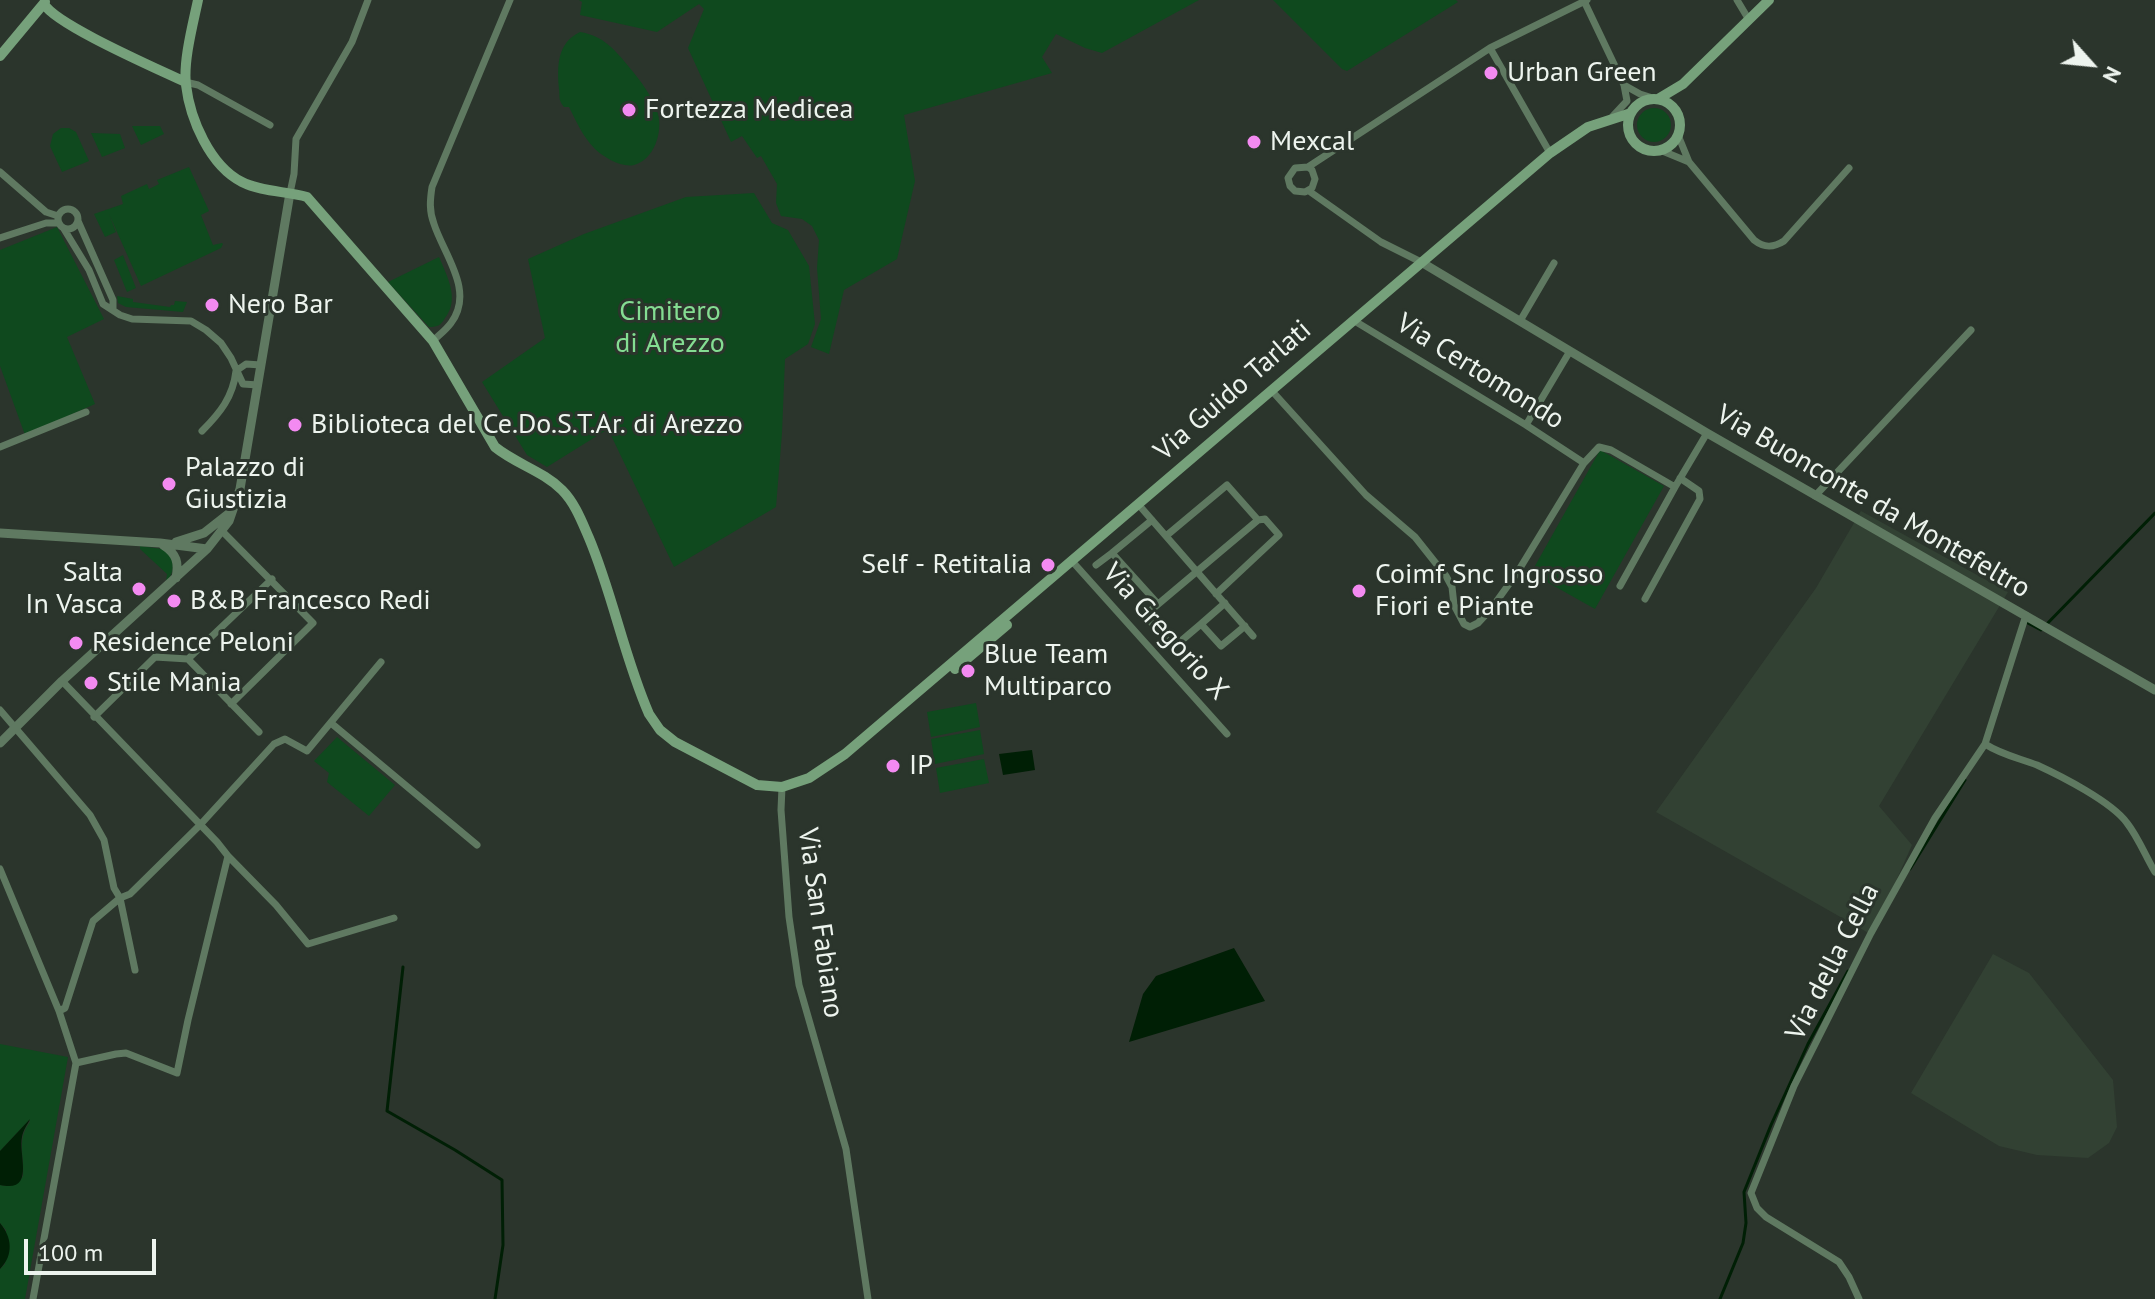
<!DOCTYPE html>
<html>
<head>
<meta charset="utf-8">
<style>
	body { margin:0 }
	#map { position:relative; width:2155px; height:1299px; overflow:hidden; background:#2b352c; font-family:"PT Sans",sans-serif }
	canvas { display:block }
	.north { position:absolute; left:2051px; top:24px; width:80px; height:80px; -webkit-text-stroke:6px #2b352c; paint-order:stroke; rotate:117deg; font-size:22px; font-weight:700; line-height:32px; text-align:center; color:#edf4ee }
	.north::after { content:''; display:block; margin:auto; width:28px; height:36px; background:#edf4ee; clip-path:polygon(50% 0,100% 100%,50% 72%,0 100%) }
	.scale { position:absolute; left:24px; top:1239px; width:132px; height:36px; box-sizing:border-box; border:4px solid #edf4ee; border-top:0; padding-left:10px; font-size:24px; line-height:28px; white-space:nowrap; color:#edf4ee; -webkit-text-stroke:6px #2b352c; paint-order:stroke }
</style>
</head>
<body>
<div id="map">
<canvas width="2155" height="1299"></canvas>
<div class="north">N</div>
<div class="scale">100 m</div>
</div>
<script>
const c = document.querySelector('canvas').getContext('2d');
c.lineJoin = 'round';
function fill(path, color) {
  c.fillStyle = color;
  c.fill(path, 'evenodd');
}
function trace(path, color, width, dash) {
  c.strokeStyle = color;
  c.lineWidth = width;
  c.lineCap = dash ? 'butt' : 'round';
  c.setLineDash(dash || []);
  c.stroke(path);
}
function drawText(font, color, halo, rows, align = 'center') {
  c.font = font + ' "PT Sans",sans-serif';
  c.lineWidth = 6;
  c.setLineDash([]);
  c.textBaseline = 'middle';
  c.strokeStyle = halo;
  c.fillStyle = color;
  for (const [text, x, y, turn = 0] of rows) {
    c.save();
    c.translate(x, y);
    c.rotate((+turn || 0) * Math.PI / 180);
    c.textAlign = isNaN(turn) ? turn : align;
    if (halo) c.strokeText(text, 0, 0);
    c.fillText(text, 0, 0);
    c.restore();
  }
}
fill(new Path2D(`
	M1861 511 2008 592 1879 806 1912 845 1872 935 1656 812 1816 588Z
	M1993 954 2029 973 2113 1080 2117 1127 2109 1143 2088 1158 2037 1155 1999 1146 1911 1093Z`), '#324133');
fill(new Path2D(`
	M579 0H1199L1102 53 1085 48 1056 34 1042 57 1052 73 904 115 915 181 897 259 844 290 829 354 811 347 821 319 817 268 819 240 812 226 802 219 781 216 776 203 777 184 761 156 757 158 742 136 731 142 688 48 704 9 699 4 657 32 580 15 582 2Z
	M1273 0H1456L1458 2 1347 71 1342 69Z
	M580 32C604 36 615 50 629 67 640 80 653 97 658 114 663 132 654 160 634 165 622 168 603 157 595 149 583 137 576 121 569 107H564C558 100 560 97 559 89 557 66 557 43 580 32Z
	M1637 125a17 17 0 1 1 34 0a17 17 0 1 1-34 0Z
	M132 126H160L164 134 141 145Z
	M61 128H69L76 132 89 161 62 172 50 146 53 134Z
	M91 133 120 134 125 148 102 157Z
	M189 167 209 211 201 215 213 245 222 243 223 244 221 248 141 286 109 214 116 232 105 237 94 214 123 204 121 196 147 184 149 189 159 184 157 180Z
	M754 193 772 223 788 230 809 266 815 324 808 344 785 359 782 433 776 507 674 567 608 429 547 467 527 455 482 382 545 338 528 259 584 234 686 197Z
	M57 227 104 319 67 337 95 404 25 435 0 366V250Z
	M123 255 136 288 127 292 114 260Z
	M439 257C447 276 460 299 445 318 441 325 438 327 429 327L388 282Z
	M117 296 133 299V302L170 307 171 305H174L175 301 187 302 183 312 126 307 118 303Z
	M1600 450 1664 486 1595 609 1531 573Z
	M140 546 162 549 171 555C174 566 174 573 166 582L167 574 140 549Z
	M976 703 980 727 931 737 927 712Z
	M980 730 984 754 935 764 931 739Z
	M337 737 395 785 369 816 327 782 329 773 314 761Z
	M984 759 989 783 940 793 936 768Z
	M0 1044 68 1057 25 1299H0V1269L5 1264 6 1230 0 1223V1185C9 1187 18 1185 23 1176 25 1157 16 1139 30 1122L29 1120 0 1151Z`), '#0f491e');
fill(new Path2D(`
	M1032 750 1035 770 1003 775 999 754Z
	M1234 948 1265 1001 1129 1042 1143 994 1156 976Z
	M30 1119C28 1124 23 1130 22 1137 18 1155 36 1193 0 1185V1151Z
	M0 1223C12 1237 14 1255 0 1269Z`), '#001f05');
trace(new Path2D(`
	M2026 622 2041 630 2155 513
	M1910 869 1965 780
	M403 967 387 1111 455 1150 502 1180 503 1245 495 1299
	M1720 1299 1743 1243 1746 1223 1744 1192 1771 1125 1808 1044 1848 971`), '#001f05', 3);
trace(new Path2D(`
	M1737 0 1749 20
	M1584 1 1624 85 1627 101 1613 116
	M1490 48 1550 153
	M185 82 198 85 270 125
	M1624 85 1640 94 1656 99
	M1678 135 1689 162 1754 240C1764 248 1773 248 1784 241L1849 168
	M1660 150 1689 162
	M1308 167 1312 170 1315 179 1312 188 1305 192 1295 191 1290 186 1288 178 1295 168 1308 167 1490 48 1587 0
	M0 172 46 212 58 216
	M1309 191 1381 242 1421 262
	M290 193 294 174 296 139 352 42 368 0
	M58 219a10 10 0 1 1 20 0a10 10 0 1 1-20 0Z
	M78 221 113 300V310
	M64 229 89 270 103 304 120 315 132 319 191 321 206 330 221 343 231 358 243 384 258 385
	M0 238 46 223H58
	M1353 320 1526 425 1584 463
	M1520 321 1554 263
	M433 341C439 335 446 330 451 323 475 291 444 255 434 224 429 211 430 200 432 187L510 0
	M1272 391 1366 495 1415 537 1446 576 1452 587 1454 605 1464 624 1470 627 1478 623 1491 609 1517 573 1584 463 1599 447 1611 450 1675 487 1707 433
	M1526 425 1570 351
	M202 431C220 413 233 397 236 371L246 364 261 365
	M0 447 86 412
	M1815 496 1971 330
	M1138 504 1253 636
	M1152 520 1112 553 1158 604
	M223 532 313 623 231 704
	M1166 536 1227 485 1258 520 1150 611V621L1171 644 1181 641 1201 624
	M1071 560 1227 734
	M1096 565 1112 553
	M1620 586 1675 487
	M1216 594 1279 535 1265 519 1258 520
	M1645 599 1700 499 1699 491 1680 478
	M1225 603 1201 624 1221 646 1245 626
	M188 659 259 732
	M62 681 217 842 228 856 188 1020 177 1073 126 1053 116 1054 76 1063
	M0 710 90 815 104 840 114 888 120 898 135 970
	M94 717 155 657 188 659 272 579
	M331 723 477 845
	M1985 744C2002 755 2019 758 2037 765 2061 776 2112 802 2127 823 2138 837 2146 857 2155 872
	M782 787 781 810 789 917 799 985 846 1149 868 1299
	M228 856 276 905 308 944 394 918
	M0 869 59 1011 76 1063 33 1299
	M59 1011 65 1008 93 921 120 898 130 894 200 825 274 744 285 739 307 751 381 662
	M1859 1299 1849 1277 1839 1262 1766 1217 1757 1208 1751 1193 1794 1086 1871 933 1935 818 1985 744 2026 615`), '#5f7961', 7);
trace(new Path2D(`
	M1421 262 1707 433 2155 690
	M0 533 160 543 207 549
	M176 542 204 533 232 511
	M163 545C177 554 179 563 176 578
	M0 743 62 681 207 549 229 521 240 489 290 193`), '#5f7961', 9);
trace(new Path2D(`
	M198 0C193 24 183 61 186 85 190 119 210 166 242 182 262 192 286 191 307 197L433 341 495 447C516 464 543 471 562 490 575 503 582 522 589 538 613 595 624 657 649 714L660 730 675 742 757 785 782 787 809 778 845 754 1550 153 1588 127 1631 113
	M44 4C56 25 158 69 185 82
	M0 56 45 2
	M1658 99 1683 84 1769 0
	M1628 125a26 26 0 1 1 52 0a26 26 0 1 1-52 0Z
	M955 669 1007 625`), '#76a17b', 10);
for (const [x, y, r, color] of [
	[1491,73,8,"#f38af1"],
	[629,110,8,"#f38af1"],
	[1254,142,8,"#f38af1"],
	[212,305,8,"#f38af1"],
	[295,425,8,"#f38af1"],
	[169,484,8,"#f38af1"],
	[1048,565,8,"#f38af1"],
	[139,589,8,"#f38af1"],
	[1359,591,8,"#f38af1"],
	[174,601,8,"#f38af1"],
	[76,643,8,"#f38af1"],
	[968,671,8,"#f38af1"],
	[91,683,8,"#f38af1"],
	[893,766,8,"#f38af1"]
]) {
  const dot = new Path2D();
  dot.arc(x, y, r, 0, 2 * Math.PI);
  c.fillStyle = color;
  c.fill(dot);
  trace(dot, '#2b352c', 3);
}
drawText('28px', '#edf4ee', '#2b352c', [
	["Urban Green",1507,73],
	["Fortezza Medicea",645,110],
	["Mexcal",1270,142],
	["Nero Bar",228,305],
	["Biblioteca del Ce.Do.S.T.Ar. di Arezzo",311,425],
	["Palazzo di",185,468],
	["Giustizia",185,500],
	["Self - Retitalia",1032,565,"right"],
	["Salta",123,573,"right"],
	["In Vasca",123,605,"right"],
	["Coimf Snc Ingrosso",1375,575],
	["Fiori e Piante",1375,607],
	["B&B Francesco Redi",190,601],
	["Residence Peloni",92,643],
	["Blue Team",984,655],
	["Multiparco",984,687],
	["Stile Mania",107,683],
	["IP",909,766]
], 'left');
drawText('28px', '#84dd92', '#2b352c', [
	["Cimitero",670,312],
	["di Arezzo",670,344]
]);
drawText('28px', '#edf4ee', '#2b352c', [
	["Via Certomondo",1480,372,32],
	["Via Guido Tarlati",1233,391,-41],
	["Via Buonconte da Montefeltro",1873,502,30],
	["Via Gregorio X",1165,632,48],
	["Via San Fabiano",820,923,82],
	["Via della Cella",1833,962,-63]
]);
</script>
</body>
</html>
